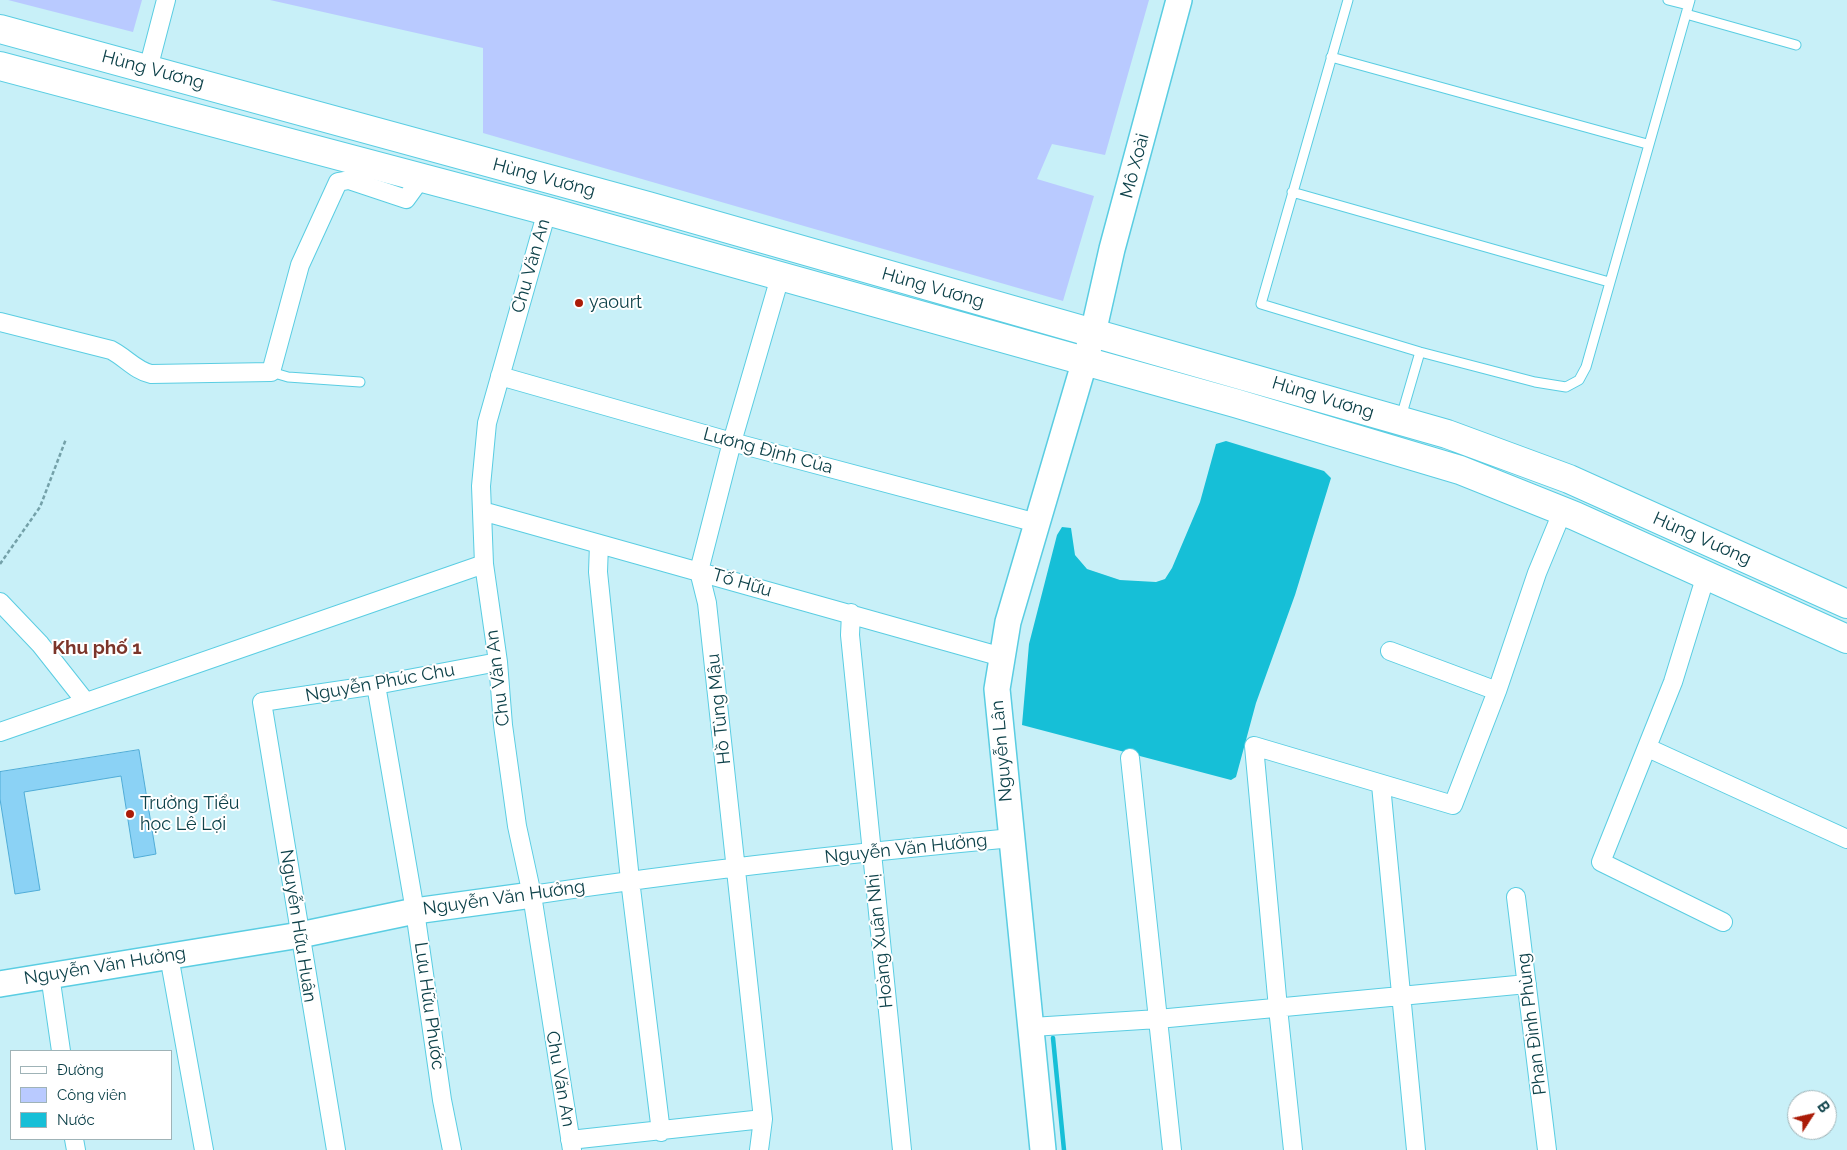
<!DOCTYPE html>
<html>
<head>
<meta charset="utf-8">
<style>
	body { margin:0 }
	#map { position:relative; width:1847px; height:1150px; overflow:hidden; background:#c8f0f8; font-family:Raleway,sans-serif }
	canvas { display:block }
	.legend { position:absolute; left:10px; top:1050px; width:162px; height:90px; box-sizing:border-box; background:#fff; border:1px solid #9fb3b7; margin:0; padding:6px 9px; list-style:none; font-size:15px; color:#0e424a }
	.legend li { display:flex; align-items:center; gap:10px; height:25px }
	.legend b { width:25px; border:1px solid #9fb3b7 }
	.north { position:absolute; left:1787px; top:1090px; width:50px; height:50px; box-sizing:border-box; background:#fff; border:1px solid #9fb3b7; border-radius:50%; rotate:55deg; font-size:14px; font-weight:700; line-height:20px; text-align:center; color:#0e424a }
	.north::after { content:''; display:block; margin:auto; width:18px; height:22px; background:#ab1c08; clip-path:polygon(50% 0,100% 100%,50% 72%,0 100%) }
</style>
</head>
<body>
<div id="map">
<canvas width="1847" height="1150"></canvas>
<ul class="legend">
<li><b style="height:6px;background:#fff"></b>Đường</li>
<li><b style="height:14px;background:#b9caff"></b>Công viên</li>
<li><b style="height:14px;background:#16bfd7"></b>Nước</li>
</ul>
<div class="north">B</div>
</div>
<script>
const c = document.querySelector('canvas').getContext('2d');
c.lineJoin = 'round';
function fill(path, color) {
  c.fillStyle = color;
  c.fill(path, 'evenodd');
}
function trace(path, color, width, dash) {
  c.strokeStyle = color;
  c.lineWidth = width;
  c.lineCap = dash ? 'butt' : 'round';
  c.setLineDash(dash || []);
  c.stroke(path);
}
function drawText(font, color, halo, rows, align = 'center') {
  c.font = font + ' Raleway,sans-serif';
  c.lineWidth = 4;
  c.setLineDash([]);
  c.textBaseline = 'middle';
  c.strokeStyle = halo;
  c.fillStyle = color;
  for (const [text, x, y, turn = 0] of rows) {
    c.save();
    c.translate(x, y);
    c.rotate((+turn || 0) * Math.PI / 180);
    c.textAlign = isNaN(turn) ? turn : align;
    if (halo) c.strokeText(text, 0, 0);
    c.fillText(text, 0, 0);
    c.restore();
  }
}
fill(new Path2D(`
	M8 0H142L133 32Z
	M270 0H1149L1105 155 1052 144 1037 179 1094 196 1063 301 483 133V48Z`), '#b9caff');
fill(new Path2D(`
	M1226 441 1324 471 1331 478 1295 595 1256 703 1236 777 1231 780 1022 725 1029 644 1057 535 1062 527 1071 528 1075 555 1087 569 1120 580 1156 582 1165 579 1172 568 1200 502 1216 444Z`), '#16bfd7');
trace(new Path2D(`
	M1053 1038 1064 1150`), '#16bfd7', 4.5);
const building = new Path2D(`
	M139 750 156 854 134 858 121 776 24 792 40 890 15 894 0 799V772Z`);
fill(building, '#8bd2f5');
trace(building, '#50acd7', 1);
const lane = new Path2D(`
	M1348 0 1261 304 1420 352 1535 382 1566 387 1579 380 1586 367 1690 0
	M1668 0 1688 5
	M1686 14 1796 45
	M1331 57 1647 144
	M1292 192 1609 282
	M271 372 288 377 360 382
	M1401 417 1420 352`);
const street = new Path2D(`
	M148 69 166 0
	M547 211 487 423 481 486 484 564 498 662 503 725 517 826 532 895 572 1150
	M0 322 111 350C125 357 136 371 151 374L271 372 300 265 338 182 349 180 406 199 422 177
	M500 376 732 442 1037 523
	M482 511 1002 657
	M599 544 598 572 630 880 661 1132
	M1706 575 1673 682 1601 862 1723 922
	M0 602 40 644 85 701
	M851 613 850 635 902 1150
	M376 685 415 911 442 1100 452 1150
	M1497 691 1537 573 1563 510
	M0 732 484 564
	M1648 748 1847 839
	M1130 758 1172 1150
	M1381 785 1416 1150
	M532 895C691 871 851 853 1012 838
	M1516 897 1547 1150
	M169 956 204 1150
	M50 975 61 1051
	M1032 1027 1158 1019 1527 984
	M74 1139 76 1150
	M570 1140 763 1119
	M336 1150 262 702 376 685 498 662
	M759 1150 763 1119 707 603 699 571 732 442 780 277
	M1293 1150 1278 1008 1254 746 1453 805 1497 691 1390 651`);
const secondary = new Path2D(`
	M0 984 300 935 415 911 532 895
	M1043 1150 997 689 1008 622 1093 333 1112 249 1179 0`);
const primary = new Path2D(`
	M0 29 648 206 1447 434 1569 479 1847 604
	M0 66 547 211 1235 403 1460 470 1575 516 1847 639`);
trace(lane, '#5acde2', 11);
trace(street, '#5acde2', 20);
trace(secondary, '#5acde2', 28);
trace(primary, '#5acde2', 30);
trace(new Path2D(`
	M0 564 40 507 66 439`), '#74a1a9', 2.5, [4, 2.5]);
trace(lane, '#fff', 9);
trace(street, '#fff', 18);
trace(secondary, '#fff', 25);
trace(primary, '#fff', 28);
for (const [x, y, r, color] of [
	[579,303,5,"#ab1c08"],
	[130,814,5,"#ab1c08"]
]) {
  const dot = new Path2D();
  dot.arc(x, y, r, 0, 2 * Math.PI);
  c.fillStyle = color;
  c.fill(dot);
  trace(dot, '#fff', 2);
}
drawText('18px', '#0e424a', '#fff', [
	["Hùng Vương",153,70,15],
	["Mô Xoài",1135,166,-75],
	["Hùng Vương",544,178,15],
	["Chu Văn An",531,266,-74],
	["Hùng Vương",933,288,16],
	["Hùng Vương",1323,398,17],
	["Lương Định Của",768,451,15],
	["Hùng Vương",1702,539,24],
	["Tố Hữu",742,583,16],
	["Chu Văn An",498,678,-97],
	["Nguyễn Phúc Chu",380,683,-10],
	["Hồ Tùng Mậu",719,709,-96],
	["Nguyễn Lân",1002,751,-95],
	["Nguyễn Văn Hưởng",906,849,-6],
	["Nguyễn Văn Hưởng",504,898,-8],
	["Nguyễn Hữu Huân",298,926,81],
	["Hoàng Xuân Nhị",880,941,-96],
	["Nguyễn Văn Hưởng",105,966,-9],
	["Lưu Hữu Phước",429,1006,82],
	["Phan Đình Phùng",1532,1024,-97],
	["Chu Văn An",560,1079,80]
]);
drawText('18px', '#0e424a', '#fff', [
	["yaourt",589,303],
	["Trường Tiểu",140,804],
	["học Lê Lợi",140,825]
], 'left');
drawText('bold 19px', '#7b352a', '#fff', [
	["Khu phố 1",97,648]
]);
</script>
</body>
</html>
